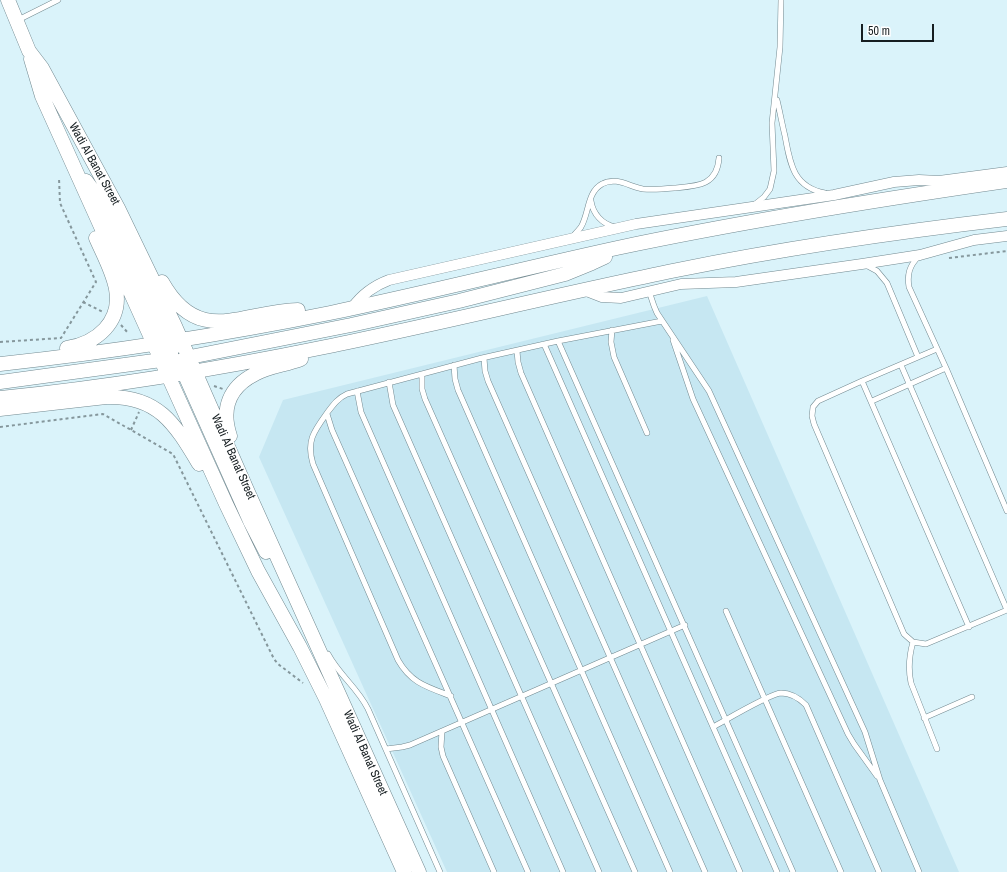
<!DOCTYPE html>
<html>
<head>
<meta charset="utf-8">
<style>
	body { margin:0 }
	#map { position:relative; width:1007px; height:872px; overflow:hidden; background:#daf3fa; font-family:"Archivo Narrow",sans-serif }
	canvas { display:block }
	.scale { position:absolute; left:861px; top:24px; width:73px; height:18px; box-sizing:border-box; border:2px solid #161e21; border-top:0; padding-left:5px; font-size:12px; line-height:14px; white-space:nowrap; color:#161e21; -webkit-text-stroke:3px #fff; paint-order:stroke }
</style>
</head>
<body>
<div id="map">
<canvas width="1007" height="872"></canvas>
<div class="scale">50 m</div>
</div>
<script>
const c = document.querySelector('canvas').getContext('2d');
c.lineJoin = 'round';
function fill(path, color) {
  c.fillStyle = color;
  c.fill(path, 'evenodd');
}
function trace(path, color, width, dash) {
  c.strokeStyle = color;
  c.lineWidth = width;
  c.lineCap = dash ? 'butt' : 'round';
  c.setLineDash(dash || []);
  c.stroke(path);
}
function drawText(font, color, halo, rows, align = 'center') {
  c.font = font + ' "Archivo Narrow",sans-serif';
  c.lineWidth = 3;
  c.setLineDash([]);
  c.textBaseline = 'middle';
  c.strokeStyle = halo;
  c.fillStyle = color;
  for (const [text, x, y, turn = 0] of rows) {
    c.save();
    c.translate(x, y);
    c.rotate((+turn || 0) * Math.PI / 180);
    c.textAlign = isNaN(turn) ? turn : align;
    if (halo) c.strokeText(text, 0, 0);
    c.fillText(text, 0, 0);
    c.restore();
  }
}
fill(new Path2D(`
	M707 296 959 872H447L259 457 283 400Z`), '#c6e7f2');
const lane = new Path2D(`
	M18 20 58 0
	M777 100C780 112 782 124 785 136 790 163 793 187 825 193
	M591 201C593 214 602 224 615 227
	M754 205 764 197 770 189 774 171 772 123 780 47 781 0
	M573 236C576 233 579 230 581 227 589 214 587 192 602 184 616 176 630 187 643 189 654 190 664 189 674 188 697 186 717 186 719 158
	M919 256C909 266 907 275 909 287L946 368 1007 511
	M866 265 877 271 887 283 918 357
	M649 291 654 306 657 313 709 391 865 732 880 780 919 872
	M612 330 611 342 614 357 647 433
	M673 340 693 399 848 734 854 744 877 776
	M558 341 793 872
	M544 344 777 872
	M937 349 862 381 818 401 813 407 812 416 814 424 904 634 913 642 926 644 1007 610
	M517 351 518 362 521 373 740 872
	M484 358 485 371 488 381 705 872
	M454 365 455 379 458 390 670 872
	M901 365 1007 610
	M422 374V389L425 399 635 872
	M862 381 969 627
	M389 382 393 405 599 872
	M357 391 361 412 563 872
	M872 401 946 368
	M327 414 332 430 528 872
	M726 611 841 872
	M913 642C909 656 908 669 911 683L937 749
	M328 654C339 675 357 687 368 709L440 872
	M451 696C427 687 411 683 398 660L313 464C306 441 314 431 327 413 333 405 338 398 347 394L482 358 558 341 662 321
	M924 718 972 697
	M713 727C726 720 769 694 781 693 791 693 799 698 806 705L879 872
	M442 731 441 747 443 756 494 872
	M386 749 402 747 410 745 685 625`);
const street = new Path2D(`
	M584 290 602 297 621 298 681 284 736 282 862 264 920 255 974 240 1007 236
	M352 308C362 294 373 286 389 280L636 224 834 195 894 182 919 180 939 181 1007 172`);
const secondary = new Path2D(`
	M8 0 29 51 42 68 118 208 175 326 247 490 419 872
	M31 59 42 96 226 504 258 571 300 647 326 699 404 872
	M86 181 98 197 111 219 172 350
	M162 282C199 348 242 311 298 310
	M154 345 171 356 184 373 250 521 266 552
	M67 348C97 343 122 322 116 289 113 272 103 254 96 238
	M0 364C111 352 221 335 330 313 426 293 521 269 617 248 745 221 876 200 1007 181
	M168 376 173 367 185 358 351 325 459 301 565 274 592 263 605 257
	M0 382 161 360 170 357
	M0 398C109 387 218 369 325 347 443 323 559 294 677 270 786 248 896 232 1007 219
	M0 409 106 397C158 395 175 424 199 464
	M230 436C221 409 229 387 255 374 269 366 286 365 301 359`);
trace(lane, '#728990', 6);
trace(street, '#728990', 11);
trace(secondary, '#728990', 15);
trace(new Path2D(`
	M949 258 1007 251
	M83 302 103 312
	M121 325 128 333
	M0 342 61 338 96 282 60 203 59 178
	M214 386 223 389
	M0 427 103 414 173 454 274 659 278 664 303 683
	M131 430 139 412`), '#85979c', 2, [3, 3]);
trace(lane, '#fff', 5);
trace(street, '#fff', 10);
trace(secondary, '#fff', 14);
drawText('12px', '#161e21', '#fff', [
	["Wadi Al Banat Street",94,164,61],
	["Wadi Al Banat Street",233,457,66],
	["Wadi Al Banat Street",365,753,66]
]);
</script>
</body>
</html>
